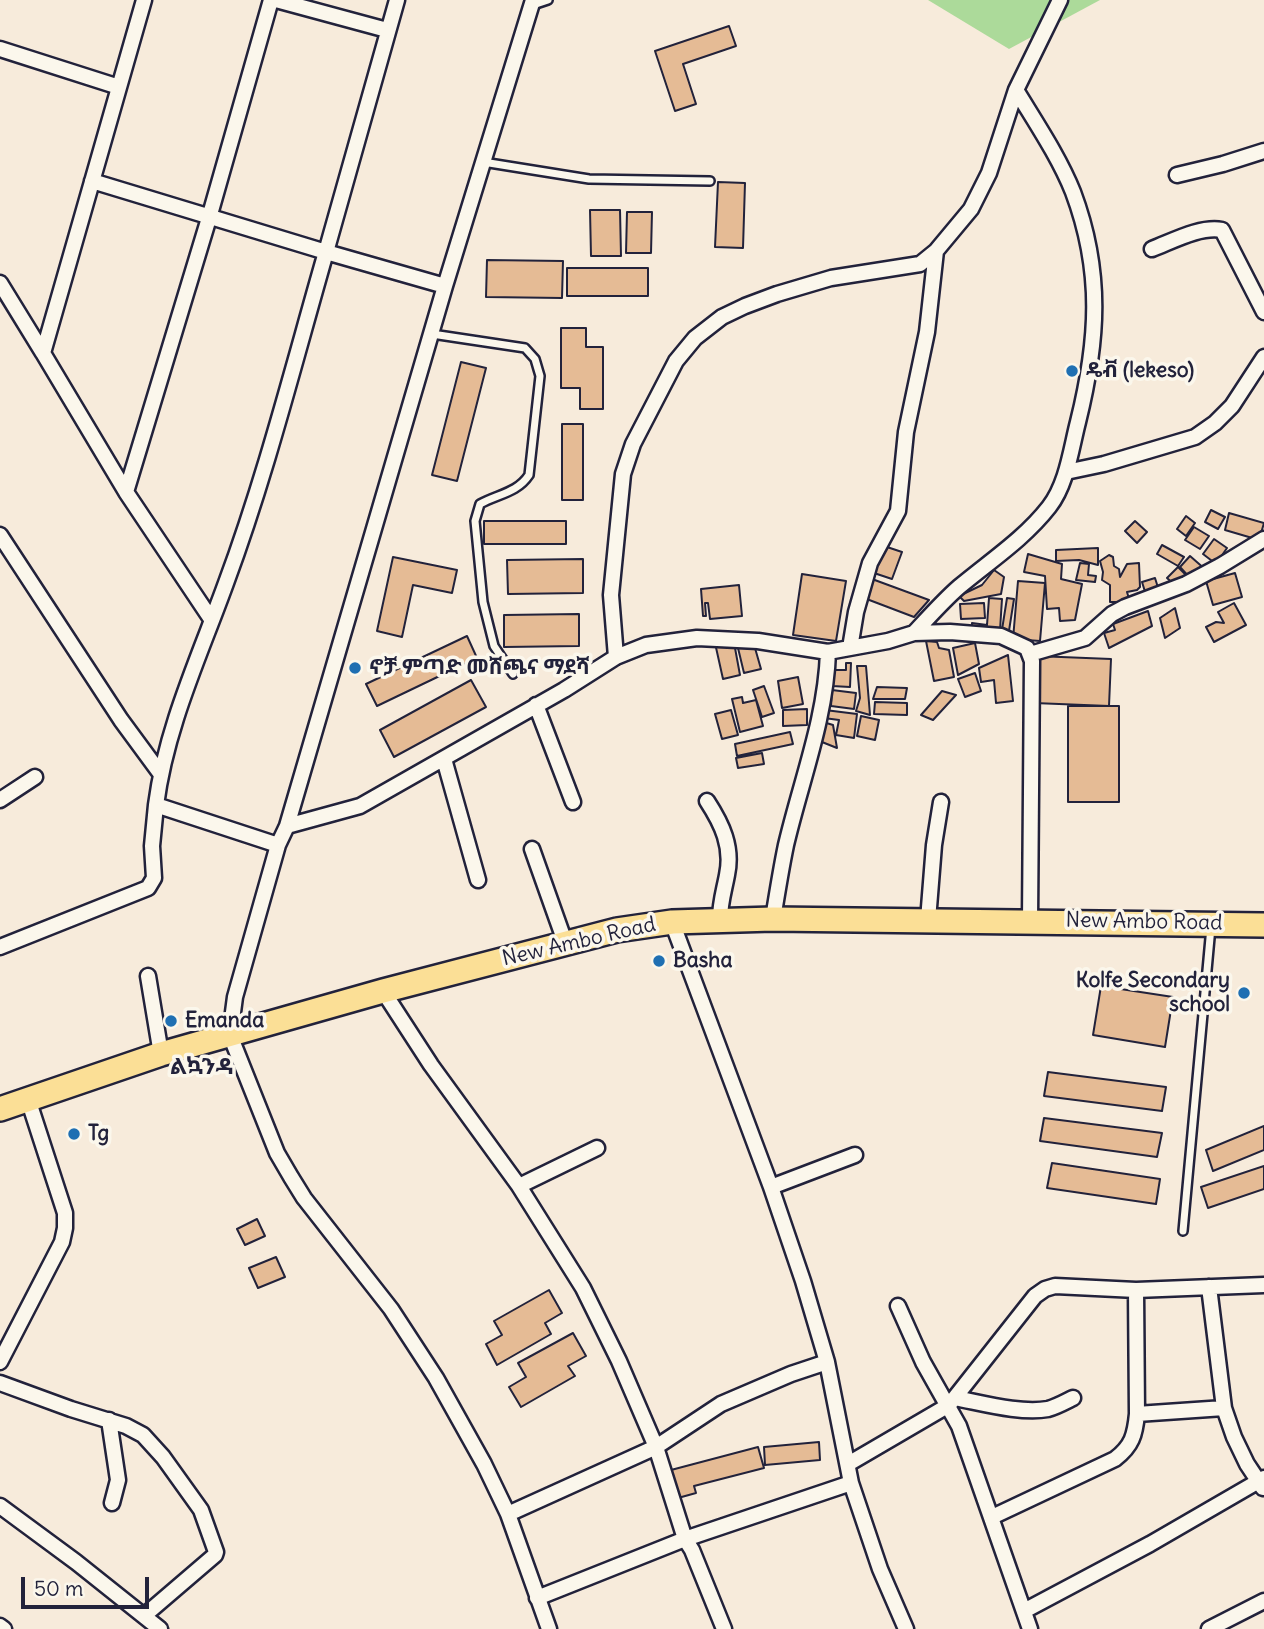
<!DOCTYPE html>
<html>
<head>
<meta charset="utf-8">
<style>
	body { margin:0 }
	#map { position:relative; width:1264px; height:1629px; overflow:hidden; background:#f7ebdb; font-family:Delius,sans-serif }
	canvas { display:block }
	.scale { position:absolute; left:21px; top:1577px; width:128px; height:32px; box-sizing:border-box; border:4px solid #22223b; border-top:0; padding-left:9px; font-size:21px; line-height:24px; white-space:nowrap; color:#22223b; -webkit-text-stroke:5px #fbf7ec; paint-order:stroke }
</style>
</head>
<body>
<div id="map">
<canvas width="1264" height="1629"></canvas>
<div class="scale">50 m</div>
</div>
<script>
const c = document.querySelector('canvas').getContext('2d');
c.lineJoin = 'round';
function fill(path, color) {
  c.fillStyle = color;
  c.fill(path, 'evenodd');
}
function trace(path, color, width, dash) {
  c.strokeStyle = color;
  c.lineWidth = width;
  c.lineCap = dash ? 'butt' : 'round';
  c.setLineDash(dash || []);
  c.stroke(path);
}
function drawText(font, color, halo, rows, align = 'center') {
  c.font = font + ' Delius,"Noto Sans Ethiopic",sans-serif';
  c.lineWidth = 7;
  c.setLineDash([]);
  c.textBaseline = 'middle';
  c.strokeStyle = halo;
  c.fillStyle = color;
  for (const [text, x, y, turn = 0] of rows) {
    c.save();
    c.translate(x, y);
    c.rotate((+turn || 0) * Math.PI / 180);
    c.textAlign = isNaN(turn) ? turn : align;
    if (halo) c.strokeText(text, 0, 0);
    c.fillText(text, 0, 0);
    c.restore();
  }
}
fill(new Path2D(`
	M928 0H1100L1009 49Z`), '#acda9a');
const building = new Path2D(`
	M729 26 736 46 683 64 696 104 675 111 655 51Z
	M718 182 745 183 743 248 715 247Z
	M590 210H620L621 256H591Z
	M627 212H652L651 253H626Z
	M487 260 563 261 562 298 486 297Z
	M567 268H648V296H567Z
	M561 328H586V347H603V409H580V388H561Z
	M461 362 486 368 457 481 432 475Z
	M562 424H583V500H562Z
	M1211 510 1225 517 1218 529 1205 522Z
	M1229 513 1264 523 1259 540 1225 530Z
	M1186 516 1195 523 1186 536 1177 529Z
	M484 521H566V544H484Z
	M1135 521 1147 532 1137 543 1125 531Z
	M1194 527 1209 536 1200 549 1185 540Z
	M1214 539 1227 548 1216 564 1203 554Z
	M1162 545 1184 557 1178 566 1157 554Z
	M884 546 902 552 892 579 874 573Z
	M1098 548V565L1079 560 1056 561V550Z
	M1028 554 1062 564 1061 579 1082 584 1075 620 1060 621 1059 608 1047 609 1045 576 1024 572Z
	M1109 555 1113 557 1114 566 1119 569 1120 577 1127 564 1139 563 1140 587 1137 590 1127 592 1130 602H1110V585L1102 580 1103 572 1100 561Z
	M1190 556 1206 570 1191 579 1180 567Z
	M393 557 457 570 452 593 413 585 402 637 377 631Z
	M583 559V593L508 594 507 560Z
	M1080 563 1089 564 1088 575 1096 576 1095 582 1076 580Z
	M1178 567 1189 578 1177 587 1167 578Z
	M994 570 1004 577 1001 594 964 601 959 596 982 585Z
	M1235 573 1242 597 1213 605 1206 581Z
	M802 574 846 581 836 641 793 635Z
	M1155 578 1160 594 1147 598 1142 582Z
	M872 579 929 600 914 617 864 598Z
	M1018 581 1045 583 1040 641 1013 639Z
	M739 585 742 616 710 619 708 603H705L706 616H703L701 589Z
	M989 598 1002 599 1000 630 972 628V623L987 625Z
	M1007 598 1014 599 1008 637 1001 636Z
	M984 603 985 618 961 619 960 604Z
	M1234 603 1246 625 1214 642 1206 627 1216 622 1224 623 1218 612Z
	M1175 608 1180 628 1165 638 1160 618Z
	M1148 611 1152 626 1109 648 1104 633 1115 630 1113 624Z
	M579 614V646L504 647V615Z
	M467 636 477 658 377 706 366 684Z
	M926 641 937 642 939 648 949 650 954 677 934 681Z
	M715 643 735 648 740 675 723 679Z
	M975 643 979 664 958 675 953 648Z
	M738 648H755L761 669 744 673Z
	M1008 655 1013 701 996 703 994 680 981 682 979 668Z
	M1036 656 1111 659 1109 706 1034 703Z
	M846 663H851L850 687 832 686 833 670H846Z
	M857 666H866L870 715 856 711 860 698Z
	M975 673 981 691 965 697 958 679Z
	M798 677 803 704 782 708 778 681Z
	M471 680 486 707 394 757 380 730Z
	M764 686 774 713 762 717 753 690Z
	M877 687 907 688 905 699H873Z
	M832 690 856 693 854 709 831 706Z
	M942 691 956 695 933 720 921 715Z
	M742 697 743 703 756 700 763 726 740 732 732 699Z
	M875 702 907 703V715L874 714Z
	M1068 706H1119V802H1068Z
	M807 709V725L783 726V710Z
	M731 710 738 735 722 739 715 714Z
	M825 710 857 714 854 738 836 735 839 720 824 718Z
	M861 716 879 720 875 740 857 736Z
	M820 721 833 725 837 748 822 742H814Z
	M790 732 793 744 737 756 735 744Z
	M762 753 764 764 738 768 736 758Z
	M1101 986 1173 997 1165 1047 1093 1035Z
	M1048 1072 1166 1087 1162 1111 1044 1096Z
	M1044 1118 1162 1133 1157 1157 1040 1141Z
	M1264 1126V1150L1213 1171 1206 1150Z
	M1052 1163 1160 1179 1156 1204 1047 1188Z
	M1264 1166V1189L1208 1208 1201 1187Z
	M257 1219 265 1236 245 1245 237 1229Z
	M276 1257 285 1277 258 1288 249 1268Z
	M549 1290 562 1313 545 1323 551 1334 497 1365 486 1344 502 1335 494 1321Z
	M573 1333 586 1356 568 1366 575 1376 521 1407 509 1387 526 1377 518 1363Z
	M819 1442 820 1460 765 1465 764 1447Z
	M758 1447 764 1468 694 1486 696 1493 678 1498 671 1470Z`);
fill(building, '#e5bb95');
trace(building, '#22223b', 2);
const service = new Path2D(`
	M533 5 548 0
	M483 162 589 179 710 181
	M432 334 525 348 535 359 540 376 529 475C517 493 498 494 480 504L475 521 483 602 494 646 513 674
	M1183 1231 1211 927`);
const minor = new Path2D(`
	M144 0 43 353 126 492 211 619
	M276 0 387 30
	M533 0 445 286 287 826 278 845 235 997 230 1035 277 1153 291 1177 304 1198 391 1309 436 1378 484 1464 508 1514 549 1629
	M0 49 119 87
	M1177 175 1223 164 1264 151
	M92 181 326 252 397 0
	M1152 249C1173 241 1200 226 1222 230L1264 312
	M0 283 43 353
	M1066 472 1104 464 1195 437 1215 423 1232 406 1264 357
	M126 492 209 218 271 0
	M0 535 121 720 160 773
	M914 633C928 618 943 601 959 587 990 561 1024 539 1049 507 1067 484 1071 449 1078 422 1098 341 1103 272 1073 192 1059 157 1036 123 1016 90
	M850 648 856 612 870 563 898 511 906 432 927 332 936 251
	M1030 654 1085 638 1112 614 1125 607 1186 584 1220 566 1264 539
	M616 657 611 595 623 474 633 444 676 361 695 338 722 317 745 306 777 294 831 278 920 264 936 251 971 209 989 173 1016 90 1060 0
	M536 705 573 802
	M444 759 478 880
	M0 800 35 777
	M707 801C722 824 733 847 727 875 724 891 720 903 720 919
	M156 805C166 727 200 655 226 583 266 475 294 363 326 252L445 286
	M287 826 360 806 564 690 616 657 646 645 697 638 758 641 828 652 888 641 914 633 950 632 1001 636 1027 648 1032 661 1030 921
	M532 849 565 942
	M773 919C777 894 781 869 786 845 801 781 826 718 828 652
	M928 920 934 845 941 802
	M672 922 771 1187 803 1281 827 1362 851 1483 880 1569 906 1629
	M0 947 148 888 154 878 152 846 156 805 278 845
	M148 976 161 1054
	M383 991 431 1065 519 1186 583 1288 619 1361 656 1447 685 1539 692 1550 724 1629
	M519 1186 597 1148
	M771 1187 855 1155
	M1209 1287 1224 1408 1234 1437 1247 1464 1263 1488
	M1136 1290 1137 1414 1224 1408
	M898 1306 923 1362 959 1426 1030 1629
	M0 1362 62 1242 65 1228V1213L28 1099
	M0 1383 71 1409 126 1426 143 1435 163 1457 201 1510 216 1552 215 1555 145 1615
	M955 1398C982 1403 1021 1414 1048 1409 1056 1407 1065 1402 1073 1398
	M109 1420 118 1480 112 1503
	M848 1464 949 1405 1035 1296 1045 1289 1055 1286 1136 1290 1264 1285
	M0 1506 76 1562 160 1629
	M508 1514 656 1447 721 1404 791 1374 827 1362
	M992 1517 1115 1459C1132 1446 1135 1435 1137 1414
	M537 1598 685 1539 851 1483
	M1024 1611 1150 1544 1264 1478
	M0 1626 4 1629
	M1209 1629 1264 1601`);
const primary = new Path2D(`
	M0 1109 161 1054 383 991 617 930 672 922 773 919 1264 925`);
trace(service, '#22223b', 12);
trace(minor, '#22223b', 19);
trace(primary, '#22223b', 28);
trace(service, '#fbf7ec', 7);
trace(minor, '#fbf7ec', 14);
trace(primary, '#fbdf96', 23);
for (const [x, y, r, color] of [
	[1072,371,7,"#1f6fb2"],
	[355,668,7,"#1f6fb2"],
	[659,961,7,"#1f6fb2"],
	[1244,993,7,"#1f6fb2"],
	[171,1021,7,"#1f6fb2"],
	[74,1134,7,"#1f6fb2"]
]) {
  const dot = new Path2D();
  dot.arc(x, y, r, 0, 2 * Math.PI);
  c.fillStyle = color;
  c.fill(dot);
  trace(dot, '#fbf7ec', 2.5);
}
drawText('bold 21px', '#22223b', '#fbf7ec', [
	["ዴቭ (lekeso)",1086,371],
	["ኖቻ ምጣድ መሸጫና ማደሻ",369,668],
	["Basha",673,961],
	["Kolfe Secondary",1230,981,"right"],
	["school",1230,1005,"right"],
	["Emanda",185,1021],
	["Tg",88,1134]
], 'left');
drawText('21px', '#22223b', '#fbf7ec', [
	["New Ambo Road",1144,922,1],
	["New Ambo Road",579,942,-13]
]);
drawText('bold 23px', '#22223b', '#fbf7ec', [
	["ልኳንዳ",202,1067]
]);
</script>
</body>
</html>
